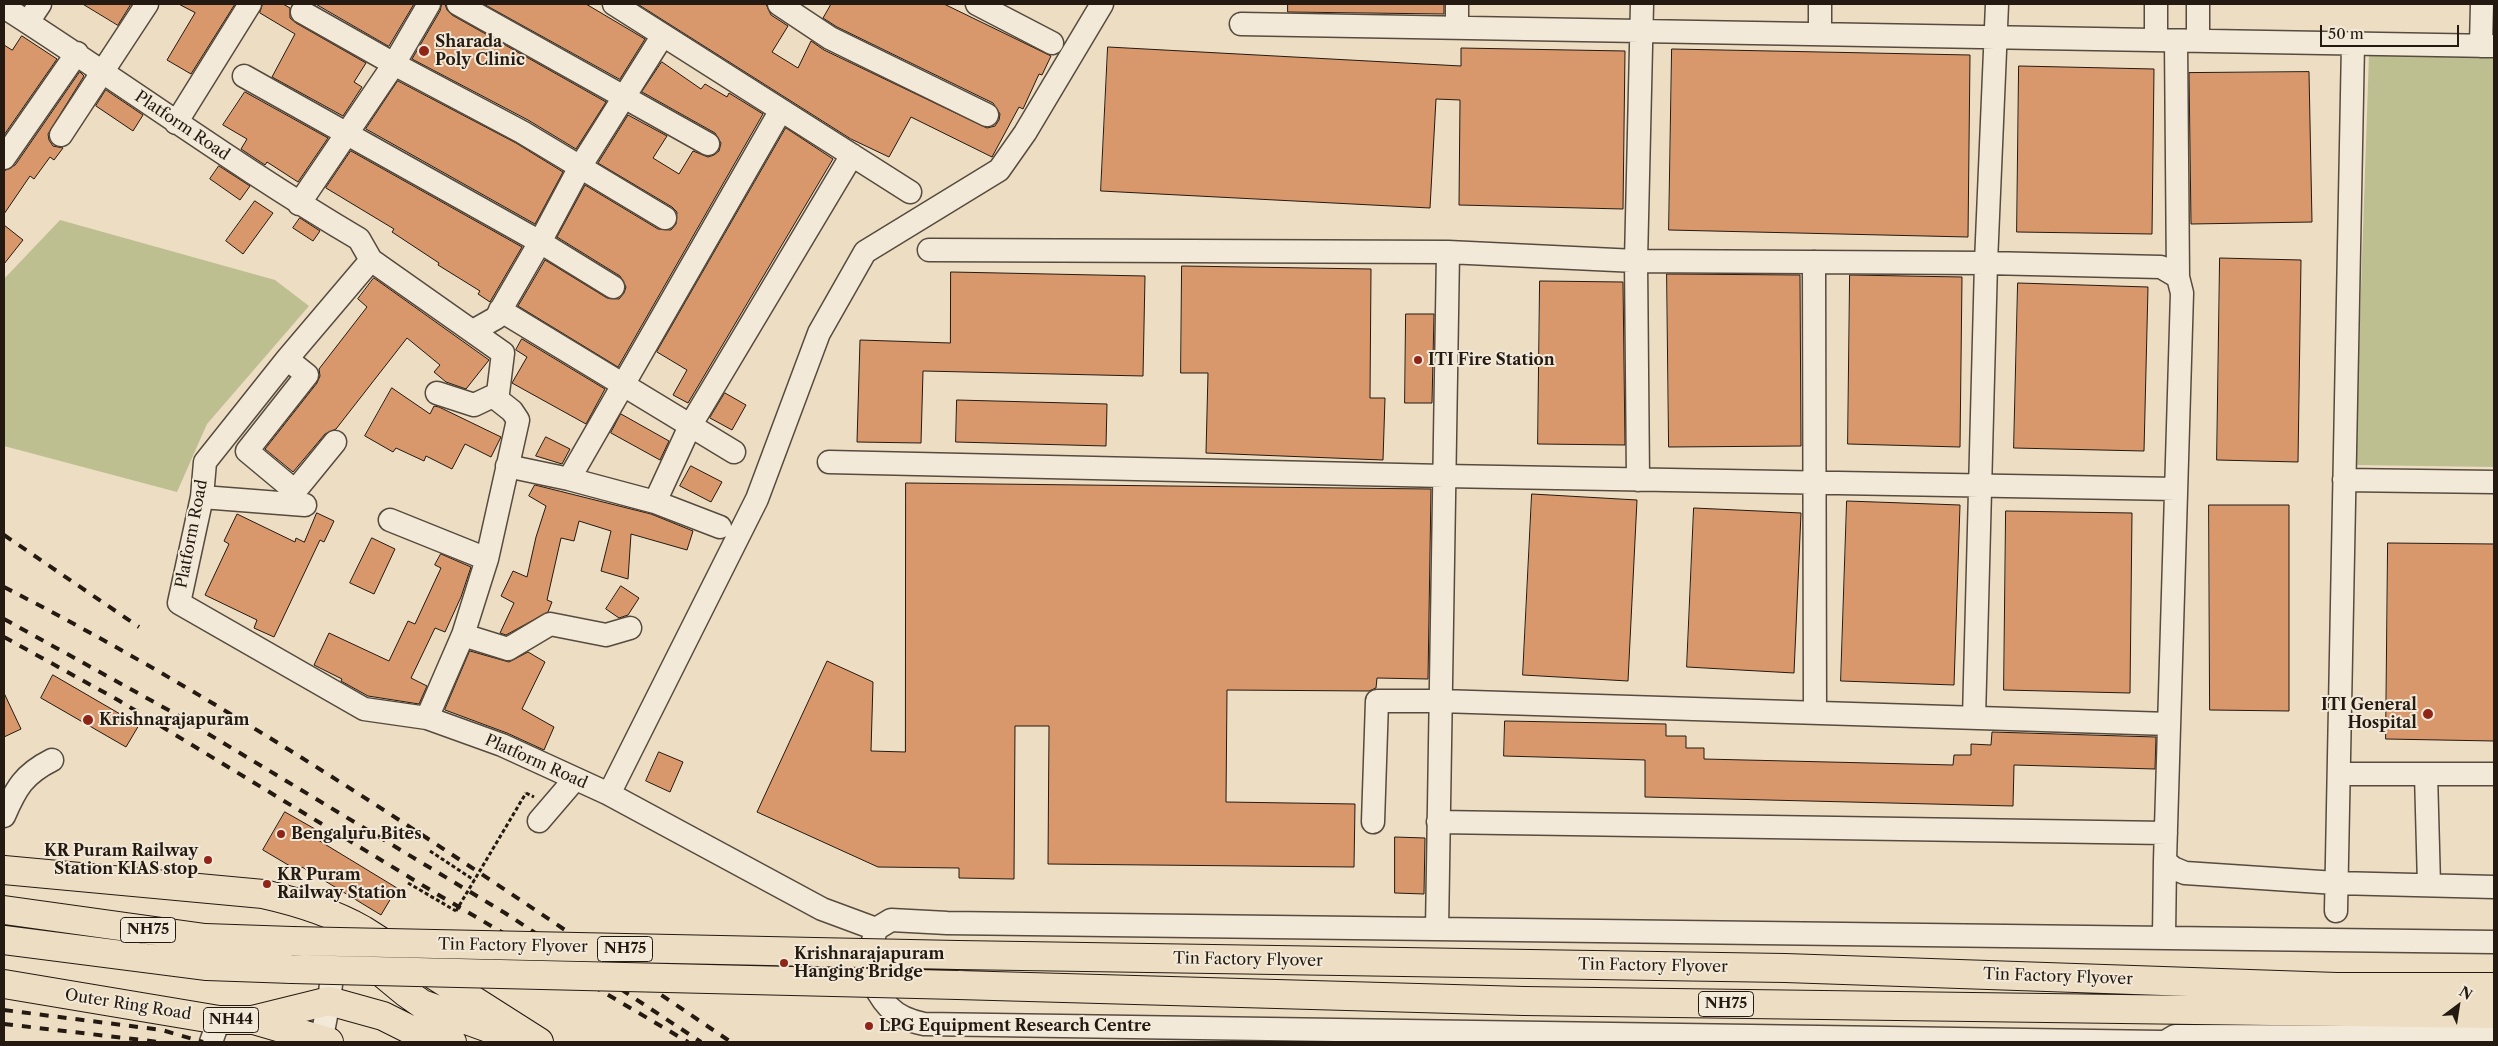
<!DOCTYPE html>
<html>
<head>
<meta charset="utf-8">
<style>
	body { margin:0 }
	#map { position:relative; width:2498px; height:1046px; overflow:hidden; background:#ecddc3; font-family:"Libre Caslon Text",serif }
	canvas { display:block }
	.frame { position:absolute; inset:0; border:5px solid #241a12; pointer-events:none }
	.north { position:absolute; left:2433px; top:981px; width:50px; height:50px; -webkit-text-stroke:4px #f3e9d8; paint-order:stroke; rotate:31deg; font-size:14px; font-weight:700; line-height:20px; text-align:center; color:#241a12 }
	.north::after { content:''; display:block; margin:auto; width:18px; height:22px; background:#241a12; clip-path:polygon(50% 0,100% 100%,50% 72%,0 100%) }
	.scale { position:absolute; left:2320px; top:25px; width:139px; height:22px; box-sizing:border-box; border:2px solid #241a12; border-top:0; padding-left:6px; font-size:15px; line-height:18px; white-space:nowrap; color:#241a12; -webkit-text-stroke:4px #f3e9d8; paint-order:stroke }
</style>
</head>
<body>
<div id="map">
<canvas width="2498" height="1046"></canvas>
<div class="frame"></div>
<div class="north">N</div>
<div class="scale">50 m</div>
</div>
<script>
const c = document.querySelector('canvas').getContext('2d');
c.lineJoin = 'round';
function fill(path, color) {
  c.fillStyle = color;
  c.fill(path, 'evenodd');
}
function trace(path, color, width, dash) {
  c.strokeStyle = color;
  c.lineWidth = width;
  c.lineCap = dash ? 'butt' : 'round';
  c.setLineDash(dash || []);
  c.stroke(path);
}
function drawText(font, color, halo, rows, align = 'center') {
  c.font = font + ' "Libre Caslon Text",serif';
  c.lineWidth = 4;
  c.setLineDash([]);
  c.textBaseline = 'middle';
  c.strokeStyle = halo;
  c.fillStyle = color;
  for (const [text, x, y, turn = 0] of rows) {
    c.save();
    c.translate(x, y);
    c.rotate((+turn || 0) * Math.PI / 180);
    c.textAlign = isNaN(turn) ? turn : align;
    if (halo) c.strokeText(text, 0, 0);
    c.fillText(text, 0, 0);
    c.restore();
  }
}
fill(new Path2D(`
	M2369 54 2494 56V467L2355 465Z
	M60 220 275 280 309 306 207 424 177 492 4 446V279Z`), '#bdbf90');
const building = new Path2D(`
	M83 4H131L118 25Z
	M179 4H235L191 74 167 60 195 13Z
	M263 4H283L290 8V18L296 23 366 63 354 82 362 87 343 116 272 77 295 34 260 13Z
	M316 4H414L389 46Z
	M442 4H445L447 10 452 15 606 102 576 149 528 120 412 59 440 11Z
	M484 4H586L645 39 620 79Z
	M638 4H766L771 15 788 26 772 52 798 68 811 41 824 50 987 128 995 126 999 120 1000 114 993 103 837 27 823 18 831 4H944L1051 56 1042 75 1039 74 1023 109 1019 107 992 157 911 117 889 157 851 139Z
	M1288 4H1444V14L1288 12Z
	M22 36 57 59 4 135V45L12 50Z
	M1108 47 1461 66V48L1625 51 1623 209 1459 205 1460 100 1436 99 1430 208 1101 191Z
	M1672 49 1970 55 1968 237 1669 230Z
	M662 62 701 89 705 84 727 97 729 93 763 114 618 367 518 306 545 260 607 298 619 299 624 293 626 287 620 276 557 237 585 185 658 229 671 230 676 224 677 212 672 207 598 163 628 115 667 136 653 158 679 174 693 151 708 157 714 155 719 151 721 143 715 133 642 92Z
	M2019 66 2154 69 2152 234 2017 232Z
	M80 72 84 76 48 134 49 140 53 146 63 148 54 160 50 157 34 179 30 176 4 214V171L15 165Z
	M2309 72 2312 222 2191 224 2189 73Z
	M398 81 516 143 563 172 535 224 366 129Z
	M106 90 143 115 133 131 96 106Z
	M245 92 328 138 298 182 267 162 265 165 241 149 247 139 223 125Z
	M786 128 833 159 688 403 673 395 687 370 657 352Z
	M351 151 522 247 490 302 478 294 480 291 438 265 439 263 392 232 394 229 326 188Z
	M219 166 250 186 240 200 210 179Z
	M255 201 273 213 243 254 226 241Z
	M300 218 320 231 313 241 293 228Z
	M4 225 23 240 4 264Z
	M2220 258 2301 260 2298 462 2217 460Z
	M1182 266 1371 269 1370 398H1385L1383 460 1206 453 1208 373H1181Z
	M951 272 1145 276 1143 376 923 371 921 443 857 442 860 340 950 343Z
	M1667 274 1800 275 1801 446 1669 447Z
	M1850 275 1962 277 1960 447 1848 444Z
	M374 278 489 360 466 389 446 382 434 372 440 365 407 338 336 429 325 434 293 472 265 449 317 383 320 376 319 369 367 307 358 299Z
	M1540 281 1623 282 1625 445 1538 444Z
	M2018 283 2148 287 2144 451 2014 448Z
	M1406 314H1434L1432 403H1405Z
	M522 339 605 389 586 424 512 383 527 357 516 350Z
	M392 388 430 414 434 406 439 407 501 437 491 457 465 444 452 469 426 456 424 461 396 448 393 452 365 436Z
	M725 393 746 405 732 430 710 418Z
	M957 400 1107 404 1106 446 956 442Z
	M621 414 669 441 660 460 611 433Z
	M546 437 570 449 562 464 536 456Z
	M691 466 722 482 711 502 680 486Z
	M906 483 1431 489 1428 679 1377 678 1376 688 1369 691 1227 690 1226 802 1355 804 1354 867 1048 864 1049 726H1015L1014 879 959 878V868L878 867 757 812 827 661 873 682 871 751 905 752Z
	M535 485 651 514 693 531 687 550 631 534 628 579 601 571 611 531 579 521 574 541 561 538 547 600 552 602 548 612 506 635 500 633 514 603 501 596 513 571 527 577 536 537 546 506 529 496Z
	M1532 494 1637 500 1628 681 1523 675Z
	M1847 501 1960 505 1954 685 1841 681Z
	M2209 505H2289V711L2210 710Z
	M1694 508 1801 513 1794 673 1687 667Z
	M2006 511 2132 513 2130 693 2004 690Z
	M317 513 334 521 324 542 320 540 274 637 254 628 257 620 205 595 229 544 224 541 237 514 295 542 296 538 304 542Z
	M372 538 395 549 374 594 350 583Z
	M2388 543 2494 544V741L2386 739Z
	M441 554 471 567 461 597 445 632 435 628 411 678 427 686 419 704 368 696 341 681 342 679 314 665 329 633 389 661 408 621 415 624 441 568 435 565Z
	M621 586 639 598 628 615 619 618 606 609Z
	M470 651 509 662 528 652 545 662 522 709 554 727 544 750 507 733 445 710Z
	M53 675 139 725 126 747 41 698Z
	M4 693 21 729 4 737Z
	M1505 721 1666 724V736H1686V748H1704V759L1953 765 1954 755H1971V744L1991 745 1992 732 2156 737 2155 769 2014 765 2013 806 1645 797V760L1504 756Z
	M659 752 683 762 670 792 646 781Z
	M285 812 322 833 318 840 397 888 381 915 302 867 300 872 263 850Z
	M1395 837 1425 838 1424 894 1395 893Z`);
fill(building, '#d9976c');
trace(building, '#241a12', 1);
const minor = new Path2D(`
	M429 4 394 64 522 132 665 218
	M458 4 708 144
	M614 4 910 192
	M779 4 830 38 987 115
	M977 4 1052 43
	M1820 4V34
	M2198 4V41
	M4 7C123 83 237 167 359 239L371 260 287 359 205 462 202 497 179 603 364 709 427 718 502 745 609 794 822 909 876 929
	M28 22 40 4
	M1241 24 2494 46
	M1457 28V4
	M2156 40V4
	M2176 41 2178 277
	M2481 46 2482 4
	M244 76 540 242 613 287
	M176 123 250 4
	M61 135 147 4
	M4 158 77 53
	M299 204 394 64 302 12
	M929 250 1448 252 1636 261 1986 263 2161 267 2178 277 2182 293 2165 861 2173 868 2185 873 2336 883 2494 887
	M371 260 503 353 498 393 493 396 512 411 518 420 487 559 463 635 427 718
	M1814 262 1815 713
	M500 310 734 452
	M473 331 496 318 540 242 580 167 663 35
	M287 359 307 375 247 451 295 491 335 442
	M437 393 474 405 493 396
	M829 462 1444 476 2176 489
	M507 466 569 479 781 110
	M569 479 655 502 720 527
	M1638 480 1636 261 1642 4
	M2344 480 2494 482
	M202 497 305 505
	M655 502 690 426 852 155
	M390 520 487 559
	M463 635 508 649 550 624 606 635 630 628
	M1974 718 1986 263 1997 4
	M2339 774H2494
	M2426 774 2429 885
	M609 794 757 499 819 333 865 252 999 170 1025 133 1102 4
	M4 816C16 788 24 774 52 760
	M539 821 575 779
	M1373 822 1377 701H1440L2169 724
	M1438 822 2166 833
	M2336 911 2353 44
	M1437 929 1448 252
	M2164 937 2165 861
	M211 1042 219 1020
	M321 1042 329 1001 338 925
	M2162 1042 924 1024C888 1017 881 999 866 969L876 929 891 920 947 923 2494 942
	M2165 1042 2175 1036 2494 1037`);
const highway = new Path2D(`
	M4 870 263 894C299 902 331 912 363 930L539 1042
	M4 910 205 938 292 941
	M343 925 358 953 405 992 422 1004 505 1034
	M4 940 207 966 292 969
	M958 955 1785 968 2337 987H2494
	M4 984 219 1020H252L329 1001 383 1016 407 1028 452 1042
	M958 985 1524 1001 2494 1014
	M254 1020 329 1042`);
trace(minor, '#564b3e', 25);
trace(highway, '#241a12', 30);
trace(new Path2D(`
	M526 793 534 797
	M430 851 474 880
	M408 883 456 911`), '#241a12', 3, [4, 2.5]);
trace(minor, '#f3e9d8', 22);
trace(highway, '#ecddc3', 28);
trace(new Path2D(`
	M4 535 139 627
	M4 587C256 716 496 884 731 1042
	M4 619 172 712 505 913 701 1042
	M4 637 118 700 437 894 688 1042
	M4 1010 162 1030 203 1042
	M4 1024 159 1042`), '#241a12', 4, [9, 9]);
const highwayBridge = new Path2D(`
	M292 941 958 955
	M292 969 958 985`);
trace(highwayBridge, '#241a12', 30, []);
trace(new Path2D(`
	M456 911 526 793`), '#241a12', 3, [4, 2.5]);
trace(highwayBridge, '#ecddc3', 28);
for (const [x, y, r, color] of [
	[424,51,6,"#8f2418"],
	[1418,360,5,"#8f2418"],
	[2428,714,6,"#8f2418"],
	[88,720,6,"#8f2418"],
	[281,834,5,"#8f2418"],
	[208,860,5,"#8f2418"],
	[267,884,5,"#8f2418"],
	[784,963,5,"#8f2418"],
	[869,1026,5,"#8f2418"]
]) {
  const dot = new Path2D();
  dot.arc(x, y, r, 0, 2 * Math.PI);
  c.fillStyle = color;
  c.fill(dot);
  trace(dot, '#f3e9d8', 2);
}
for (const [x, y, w] of [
	[148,930,55],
	[625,949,55],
	[1726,1004,55],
	[231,1020,55]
]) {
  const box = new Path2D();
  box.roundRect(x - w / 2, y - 12.5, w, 25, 4);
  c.fillStyle = '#f3e9d8';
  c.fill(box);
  trace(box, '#241a12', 1);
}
drawText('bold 15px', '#241a12', null, [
	["NH75",148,930],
	["NH75",625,949],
	["NH75",1726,1004],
	["NH44",231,1020]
]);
drawText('bold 16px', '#241a12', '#f3e9d8', [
	["Sharada",435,42],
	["Poly Clinic",435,60],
	["ITI Fire Station",1428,360],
	["ITI General",2417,705,"right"],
	["Hospital",2417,723,"right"],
	["Krishnarajapuram",99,720],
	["Bengaluru Bites",291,834],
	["KR Puram Railway",198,851,"right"],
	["Station KIAS stop",198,869,"right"],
	["KR Puram",277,875],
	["Railway Station",277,893],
	["Krishnarajapuram",794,954],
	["Hanging Bridge",794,972],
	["LPG Equipment Research Centre",879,1026]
], 'left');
drawText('16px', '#241a12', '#f3e9d8', [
	["Platform Road",182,126,34],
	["Platform Road",192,534,-79],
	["Platform Road",536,762,24],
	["Tin Factory Flyover",513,946,1],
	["Tin Factory Flyover",1248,960,1],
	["Tin Factory Flyover",1653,966,1],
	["Tin Factory Flyover",2058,977,2],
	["Outer Ring Road",128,1005,9]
]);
</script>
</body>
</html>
